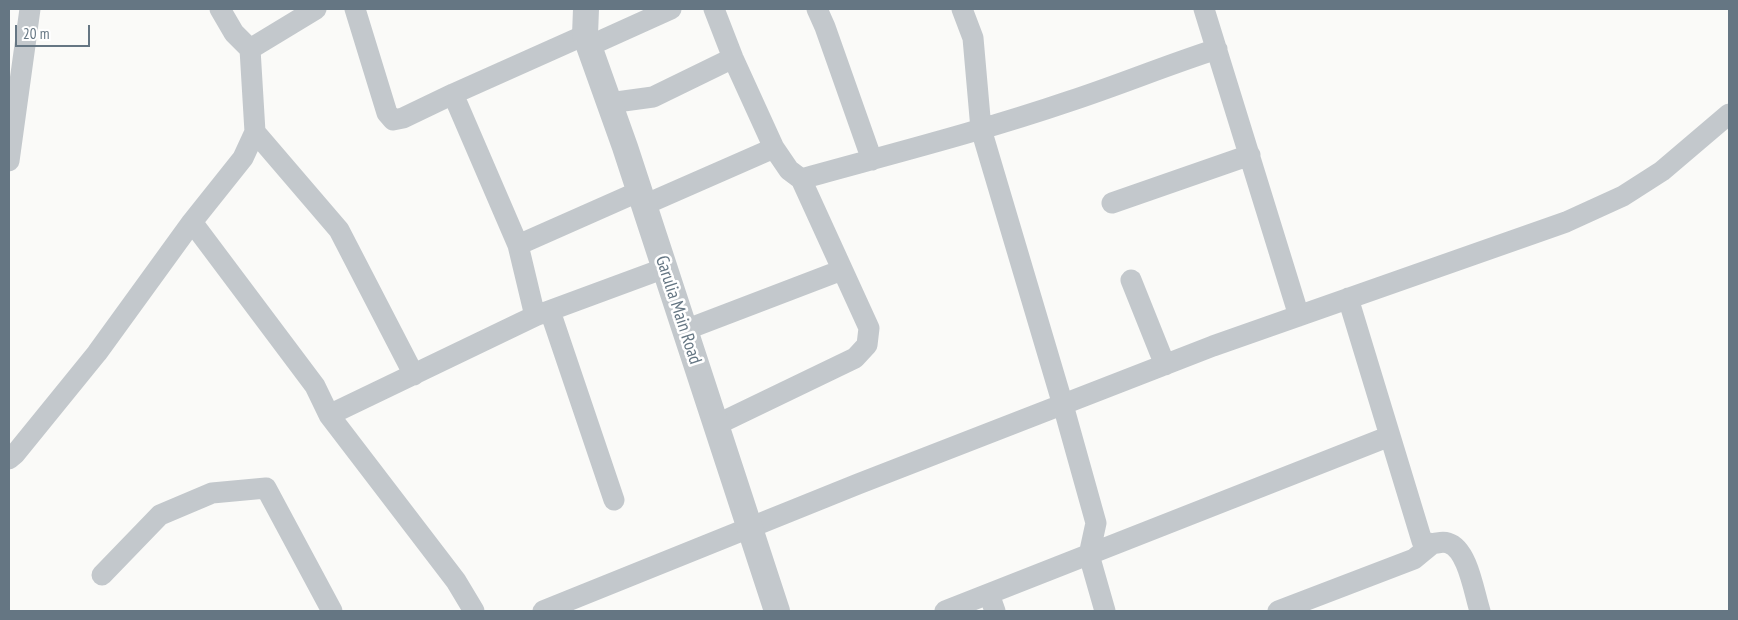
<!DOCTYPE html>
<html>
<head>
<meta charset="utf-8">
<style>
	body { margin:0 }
	#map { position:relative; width:1738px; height:620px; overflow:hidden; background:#fafaf8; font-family:"PT Sans Narrow",sans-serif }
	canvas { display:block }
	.frame { position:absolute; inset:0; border:10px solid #657683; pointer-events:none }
	.scale { position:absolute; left:15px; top:25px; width:75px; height:22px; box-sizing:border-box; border:2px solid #657683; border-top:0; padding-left:6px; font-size:15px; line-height:18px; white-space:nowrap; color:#657683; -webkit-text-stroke:4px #fff; paint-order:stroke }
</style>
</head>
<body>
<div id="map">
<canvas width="1738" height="620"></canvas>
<div class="frame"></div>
<div class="scale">20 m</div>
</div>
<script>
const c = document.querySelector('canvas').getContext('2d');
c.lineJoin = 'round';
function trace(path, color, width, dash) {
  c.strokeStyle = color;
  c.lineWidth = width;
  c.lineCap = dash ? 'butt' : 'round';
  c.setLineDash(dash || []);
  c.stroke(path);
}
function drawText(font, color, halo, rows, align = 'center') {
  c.font = font + ' "PT Sans Narrow",sans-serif';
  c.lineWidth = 5;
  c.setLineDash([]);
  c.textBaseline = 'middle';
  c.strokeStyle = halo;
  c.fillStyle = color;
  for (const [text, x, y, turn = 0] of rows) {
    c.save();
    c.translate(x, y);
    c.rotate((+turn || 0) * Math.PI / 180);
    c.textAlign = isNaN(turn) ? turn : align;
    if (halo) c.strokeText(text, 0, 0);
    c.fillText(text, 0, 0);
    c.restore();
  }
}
trace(new Path2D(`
	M220 9 234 33 250 49
	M355 9 387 113 393 120 403 118 453 94 585 35
	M714 9 733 58 774 148 789 170 801 179 869 328 867 345 855 358 716 425
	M817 9 825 27 872 160
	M962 9 973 38 981 129 1063 405 1096 523 1089 555 1105 611
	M1204 9 1299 316
	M589 46 671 9
	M453 94 518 245 535 316
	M609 103 653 97 733 58
	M255 132 339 230 414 375
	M9 161 30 9
	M801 179C891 154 982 131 1070 101 1119 85 1167 65 1217 49
	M1112 203 1250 155
	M644 205 774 148
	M192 222 315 386 329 415 456 581 474 611
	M518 245 640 191
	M1131 280 1165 365
	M1348 298 1422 541C1436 547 1438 540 1448 543 1468 549 1474 593 1480 611
	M550 311 614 500
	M685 330 842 270
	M329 415 535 316 665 268
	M9 459 15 454 97 353 192 222 243 158 255 132 250 49 316 9
	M102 575 160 515 212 493 266 488 332 611
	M989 594 995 611
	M543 611 858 484 1213 346 1566 222 1623 196 1662 171 1729 114
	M945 611 1390 436
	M1278 611 1414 559 1431 545`), '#c3c8cc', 21);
trace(new Path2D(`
	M586 9 585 35 625 147 777 611`), '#c3c8cc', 26);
drawText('18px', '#657683', '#fff', [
	["Garulia Main Road",678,310,72]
]);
</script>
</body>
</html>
